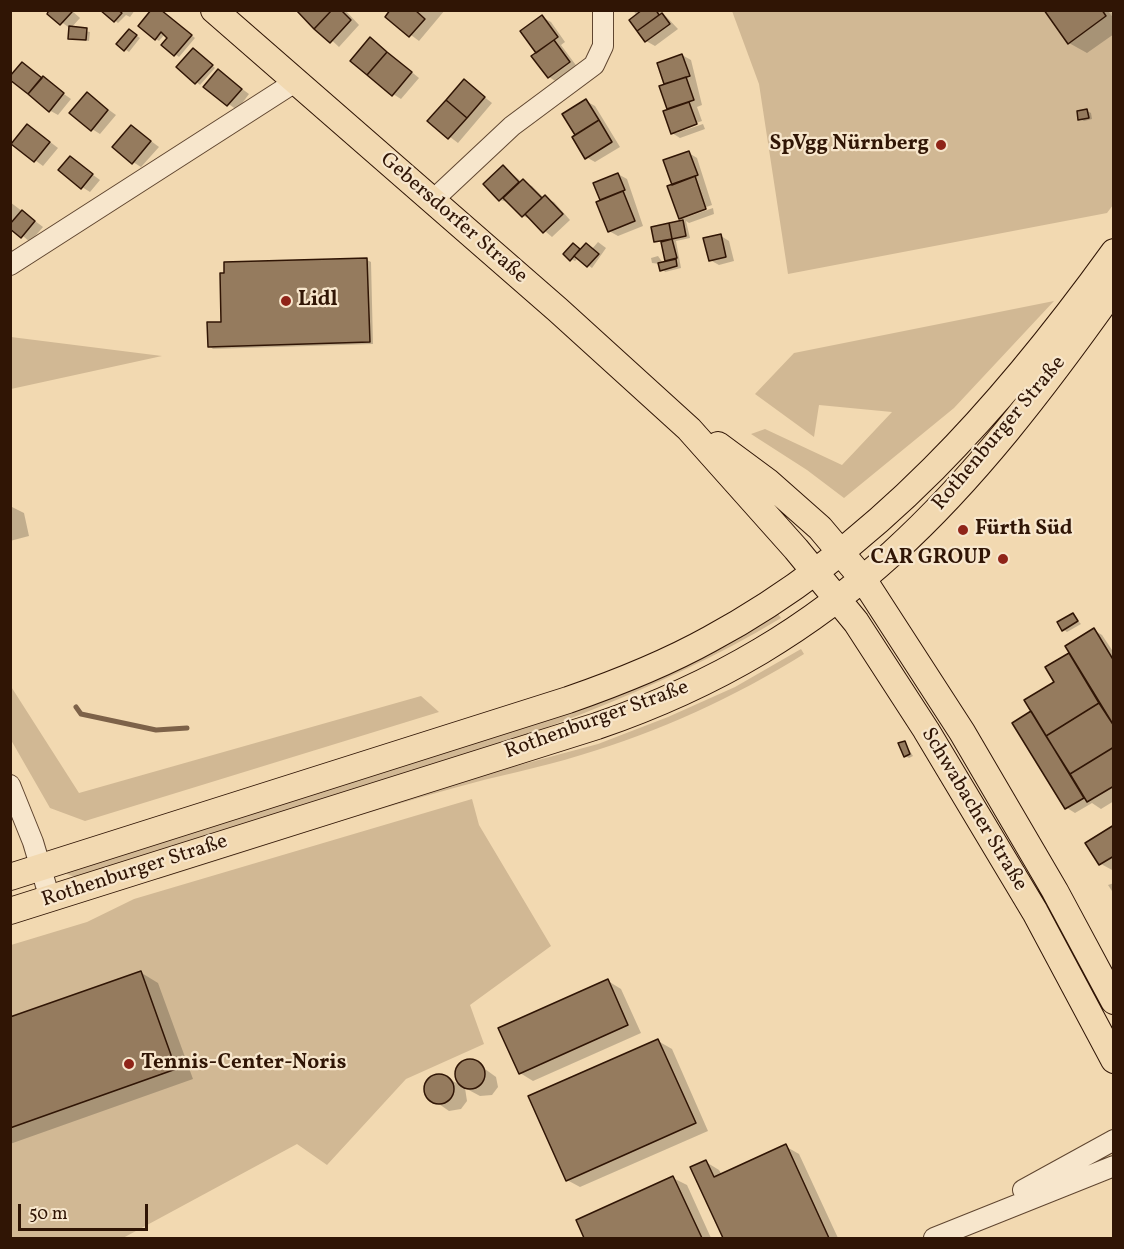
<!DOCTYPE html>
<html>
<head>
<meta charset="utf-8">
<style>
	body { margin:0 }
	#map { position:relative; width:1124px; height:1249px; overflow:hidden; background:#f2d9b1; font-family:Vollkorn,serif }
	canvas { display:block }
	.frame { position:absolute; inset:0; border:12px solid #301505; pointer-events:none }
	.scale { position:absolute; left:18px; top:1204px; width:130px; height:27px; box-sizing:border-box; border:3px solid #301505; border-top:0; padding-left:8px; font-size:18px; line-height:21px; white-space:nowrap; color:#301505; -webkit-text-stroke:4px #f7e6cc; paint-order:stroke }
</style>
</head>
<body>
<div id="map">
<canvas width="1124" height="1249"></canvas>
<div class="frame"></div>
<div class="scale">50 m</div>
</div>
<script>
const c = document.querySelector('canvas').getContext('2d');
c.lineJoin = 'round';
function fill(path, color) {
  c.fillStyle = color;
  c.fill(path, 'evenodd');
}
function trace(path, color, width, dash) {
  c.strokeStyle = color;
  c.lineWidth = width;
  c.lineCap = dash ? 'butt' : 'round';
  c.setLineDash(dash || []);
  c.stroke(path);
}
function drawText(font, color, halo, rows, align = 'center') {
  c.font = font + ' Vollkorn,serif';
  c.lineWidth = 4.5;
  c.setLineDash([]);
  c.textBaseline = 'middle';
  c.strokeStyle = halo;
  c.fillStyle = color;
  for (const [text, x, y, turn = 0] of rows) {
    c.save();
    c.translate(x, y);
    c.rotate((+turn || 0) * Math.PI / 180);
    c.textAlign = isNaN(turn) ? turn : align;
    if (halo) c.strokeText(text, 0, 0);
    c.fillText(text, 0, 0);
    c.restore();
  }
}
fill(new Path2D(`
	M732 11H1108L1114 19 1113 205 1107 213 788 274 759 84Z
	M1054 301 954 408 844 498 807 470 751 434 765 429 842 465 892 412 819 405 814 437 755 394 794 353Z
	M11 337 162 356 11 389Z
	M776 611 781 618C655 694 517 740 378 784 281 815 184 845 87 876H72L67 874V871Z
	M801 649 804 654C735 697 659 732 581 755 539 768 496 776 454 788 354 815 257 849 159 879L157 875 460 781 598 744 668 717 735 687Z
	M10 685 79 793 421 696 439 712 85 821 50 808 11 740Z
	M472 799 479 825 551 946 470 1005 484 1044 406 1079 327 1165 297 1144 123 1238H11V945L87 922 134 899Z`), '#d1b894');
fill(new Path2D(`
	M51 10H71L80 18 71 28 90 32 89 41 70 38 71 29 49 13Z
	M102 10H135L130 17 126 15 118 23Z
	M160 10 195 38 179 57 163 45 169 38 165 34 159 41 156 39Z
	M299 10H345L359 25 339 47Z
	M392 10H445L419 41 387 17Z
	M633 10H660L678 29 655 46 646 41 631 20 637 16Z
	M1046 10H1107L1114 14V34L1087 53 1069 43Z
	M542 17 551 22 565 42 561 45 578 68 557 82 549 77 538 53Z
	M133 33 140 38 129 52 118 44Z
	M371 39 419 78 401 99 393 94Z
	M197 52 215 68 200 85 178 66Z
	M682 55 691 60 702 105 697 107 702 121 676 130V133L703 124 705 129 680 138 672 133 669 110 661 87 666 85 659 64Z
	M22 64 71 99 58 115 49 110Z
	M218 71 249 94 237 110 205 87Z
	M464 81 492 103 458 143 429 121Z
	M87 94 116 115 100 134 92 129Z
	M586 101 595 106 620 147 595 162 586 157 564 114Z
	M1087 111 1091 113 1092 119 1084 121 1080 119Z
	M131 126 159 147 141 167 133 162Z
	M36 131 58 148 43 166 13 144Z
	M689 153 697 158 712 205 684 215V218L713 208 714 214 689 223 686 221 690 238 676 241 681 268 665 272 660 264 652 263 651 258 658 256 663 263H667L662 242 655 241 652 228 685 221 680 218 674 186Z
	M70 158 100 180 90 192 82 187Z
	M504 167 522 182 532 186 544 198 554 202 570 220 552 237 532 220 523 216 511 203 500 200 485 184Z
	M618 174 627 179 643 226 618 236 609 231 595 183Z
	M10 202 43 227 30 242 10 225Z
	M721 236 729 241 734 261 719 265 710 260Z
	M598 242 606 248 592 268 578 258 575 261 571 259 577 247 581 250 592 249Z
	M367 260 371 262 373 344 213 349 209 346 223 323Z
	M10 506 24 513 29 536 10 541Z
	M1073 615 1081 624 1067 632 1063 629Z
	M1094 630 1102 635 1114 653V801L1101 809 1092 803 1075 813 1067 808 1033 712 1056 682 1069 655 1073 657Z
	M904 742 913 756 909 758 905 756Z
	M1114 827V871L1101 864Z
	M1114 883V894L1108 885Z
	M140 972 158 983 193 1079 10 1144V1019Z
	M608 981 621 989 641 1033 533 1081 520 1073Z
	M658 1041 672 1049 708 1131 580 1187 567 1180Z
	M474 1061 496 1077 498 1087 492 1095 480 1096 465 1088 467 1101 461 1109 449 1111 426 1095 425 1085 432 1076 443 1075 458 1084 456 1071 463 1062Z
	M785 1146 799 1154 838 1238H724L692 1168 706 1162 719 1170 722 1175Z
	M673 1178 687 1185 711 1238H586L578 1221Z`), '#0003');
trace(new Path2D(`
	M76 707 81 714 156 730 187 728`), '#7d6249', 5);
const building = new Path2D(`
	M49 10H71L72 12 60 25 47 14Z
	M100 10H118L122 13 114 22Z
	M151 10H161L192 35 174 56 161 45 167 38 161 32 155 40 138 26Z
	M296 10H332L314 29Z
	M332 10H341L351 20 330 43 314 29Z
	M390 10H415L425 19 409 37 385 17Z
	M642 10H656L659 15 637 31 629 20Z
	M1044 10H1102L1106 16 1068 44Z
	M662 13 670 24 645 42 637 31Z
	M542 15 558 37 536 53 520 31Z
	M69 26 87 28 86 40 68 39Z
	M129 29 137 35 124 51 116 44Z
	M370 37 387 52 367 75 350 61Z
	M554 40 570 62 548 78 531 56Z
	M193 48 213 65 195 84 176 67Z
	M387 52 412 72 392 96 367 75Z
	M682 54 690 76 664 84 657 63Z
	M22 62 42 78 28 94 10 80V76Z
	M218 69 242 89 227 106 203 87Z
	M43 76 64 93 49 112 28 94Z
	M686 77 694 100 667 109 659 86Z
	M464 79 485 97 467 118 446 100Z
	M87 92 108 110 91 131 69 113Z
	M586 99 599 120 575 135 562 114Z
	M446 100 467 118 448 139 427 121Z
	M689 102 697 124 671 134 663 111Z
	M1087 109 1089 118 1078 120 1077 111Z
	M599 120 612 142 585 159 572 137Z
	M27 124 50 142 34 162 11 144Z
	M131 125 151 141 132 164 112 147Z
	M689 151 698 175 672 185 663 160Z
	M70 156 93 174 81 189 58 170Z
	M503 165 519 182 499 201 483 184Z
	M618 173 625 190 600 200 593 183Z
	M695 176 706 209 679 219 667 186Z
	M523 179 542 198 522 217 503 198Z
	M623 191 635 221 608 232 596 202Z
	M545 195 563 214 543 233 525 214Z
	M22 210 35 221 21 238 10 229V224Z
	M683 220 686 236 672 239 669 223Z
	M669 223 672 239 654 242 651 227Z
	M721 234 726 257 709 261 703 238Z
	M672 239 677 258 665 261 661 242Z
	M573 243 580 249 570 261 563 254Z
	M586 243 599 254 587 267 574 256Z
	M367 258 370 342 208 347 207 322H221L220 273H224V262Z
	M676 259 677 266 660 271 658 263Z
	M1073 613 1078 621 1062 631 1057 622Z
	M1094 628 1114 661V726L1065 646Z
	M1069 653 1099 703 1046 736 1024 700 1054 682 1045 667Z
	M1099 703 1114 726V747L1070 774 1046 736Z
	M1031 711 1084 798 1065 809 1012 723Z
	M905 741 910 754 904 757 898 743Z
	M1114 747V786L1087 802 1070 774Z
	M1114 825V856L1099 865 1085 843Z
	M141 971 176 1069 10 1128V1017Z
	M608 979 628 1025 519 1074 498 1028Z
	M658 1039 696 1123 566 1181 528 1096Z
	M455 1074a15 15 0 1 1 30 0a15 15 0 1 1-30 0Z
	M424 1089a15 15 0 1 1 30 0a15 15 0 1 1-30 0Z
	M786 1144 829 1238H723L690 1167 706 1160 714 1177Z
	M673 1176 702 1238H584L576 1220Z`);
fill(building, '#957b5e');
trace(building, '#301505', 1.5);
const minor = new Path2D(`
	M432 201 512 126 594 65 603 46V10
	M10 265 295 82
	M10 785 33 842 50 899
	M1023 1190 1114 1140
	M934 1238 1114 1166`);
const major = new Path2D(`
	M214 10 558 310 689 429 796 549 856 622 926 730 1035 912 1114 1060
	M718 445 768 482 820 528 863 579 962 732 1055 891 1114 1001
	M10 877 568 700C617 683 665 664 710 639 876 550 1005 403 1114 252
	M10 911 597 726C842 642 969 493 1114 289`);
trace(minor, '#604630', 22);
trace(major, '#301505', 28);
trace(minor, '#f7e6cc', 20);
trace(major, '#f2d9b1', 26);
for (const [x, y, r, color] of [
	[941,145,6,"#8f2418"],
	[286,301,6,"#8f2418"],
	[963,530,6,"#8f2418"],
	[1003,559,6,"#8f2418"],
	[129,1064,6,"#8f2418"]
]) {
  const dot = new Path2D();
  dot.arc(x, y, r, 0, 2 * Math.PI);
  c.fillStyle = color;
  c.fill(dot);
  trace(dot, '#f7e6cc', 2);
}
drawText('bold 21px', '#301505', '#f7e6cc', [
	["SpVgg Nürnberg",929,145,"right"],
	["Lidl",298,301],
	["Fürth Süd",975,530],
	["CAR GROUP",991,559,"right"],
	["Tennis-Center-Noris",141,1064]
], 'left');
drawText('21px', '#301505', '#f7e6cc', [
	["Gebersdorfer Straße",453,219,41],
	["Rothenburger Straße",1000,434,-50],
	["Rothenburger Straße",597,721,-20],
	["Schwabacher Straße",973,810,59],
	["Rothenburger Straße",135,872,-18]
]);
</script>
</body>
</html>
